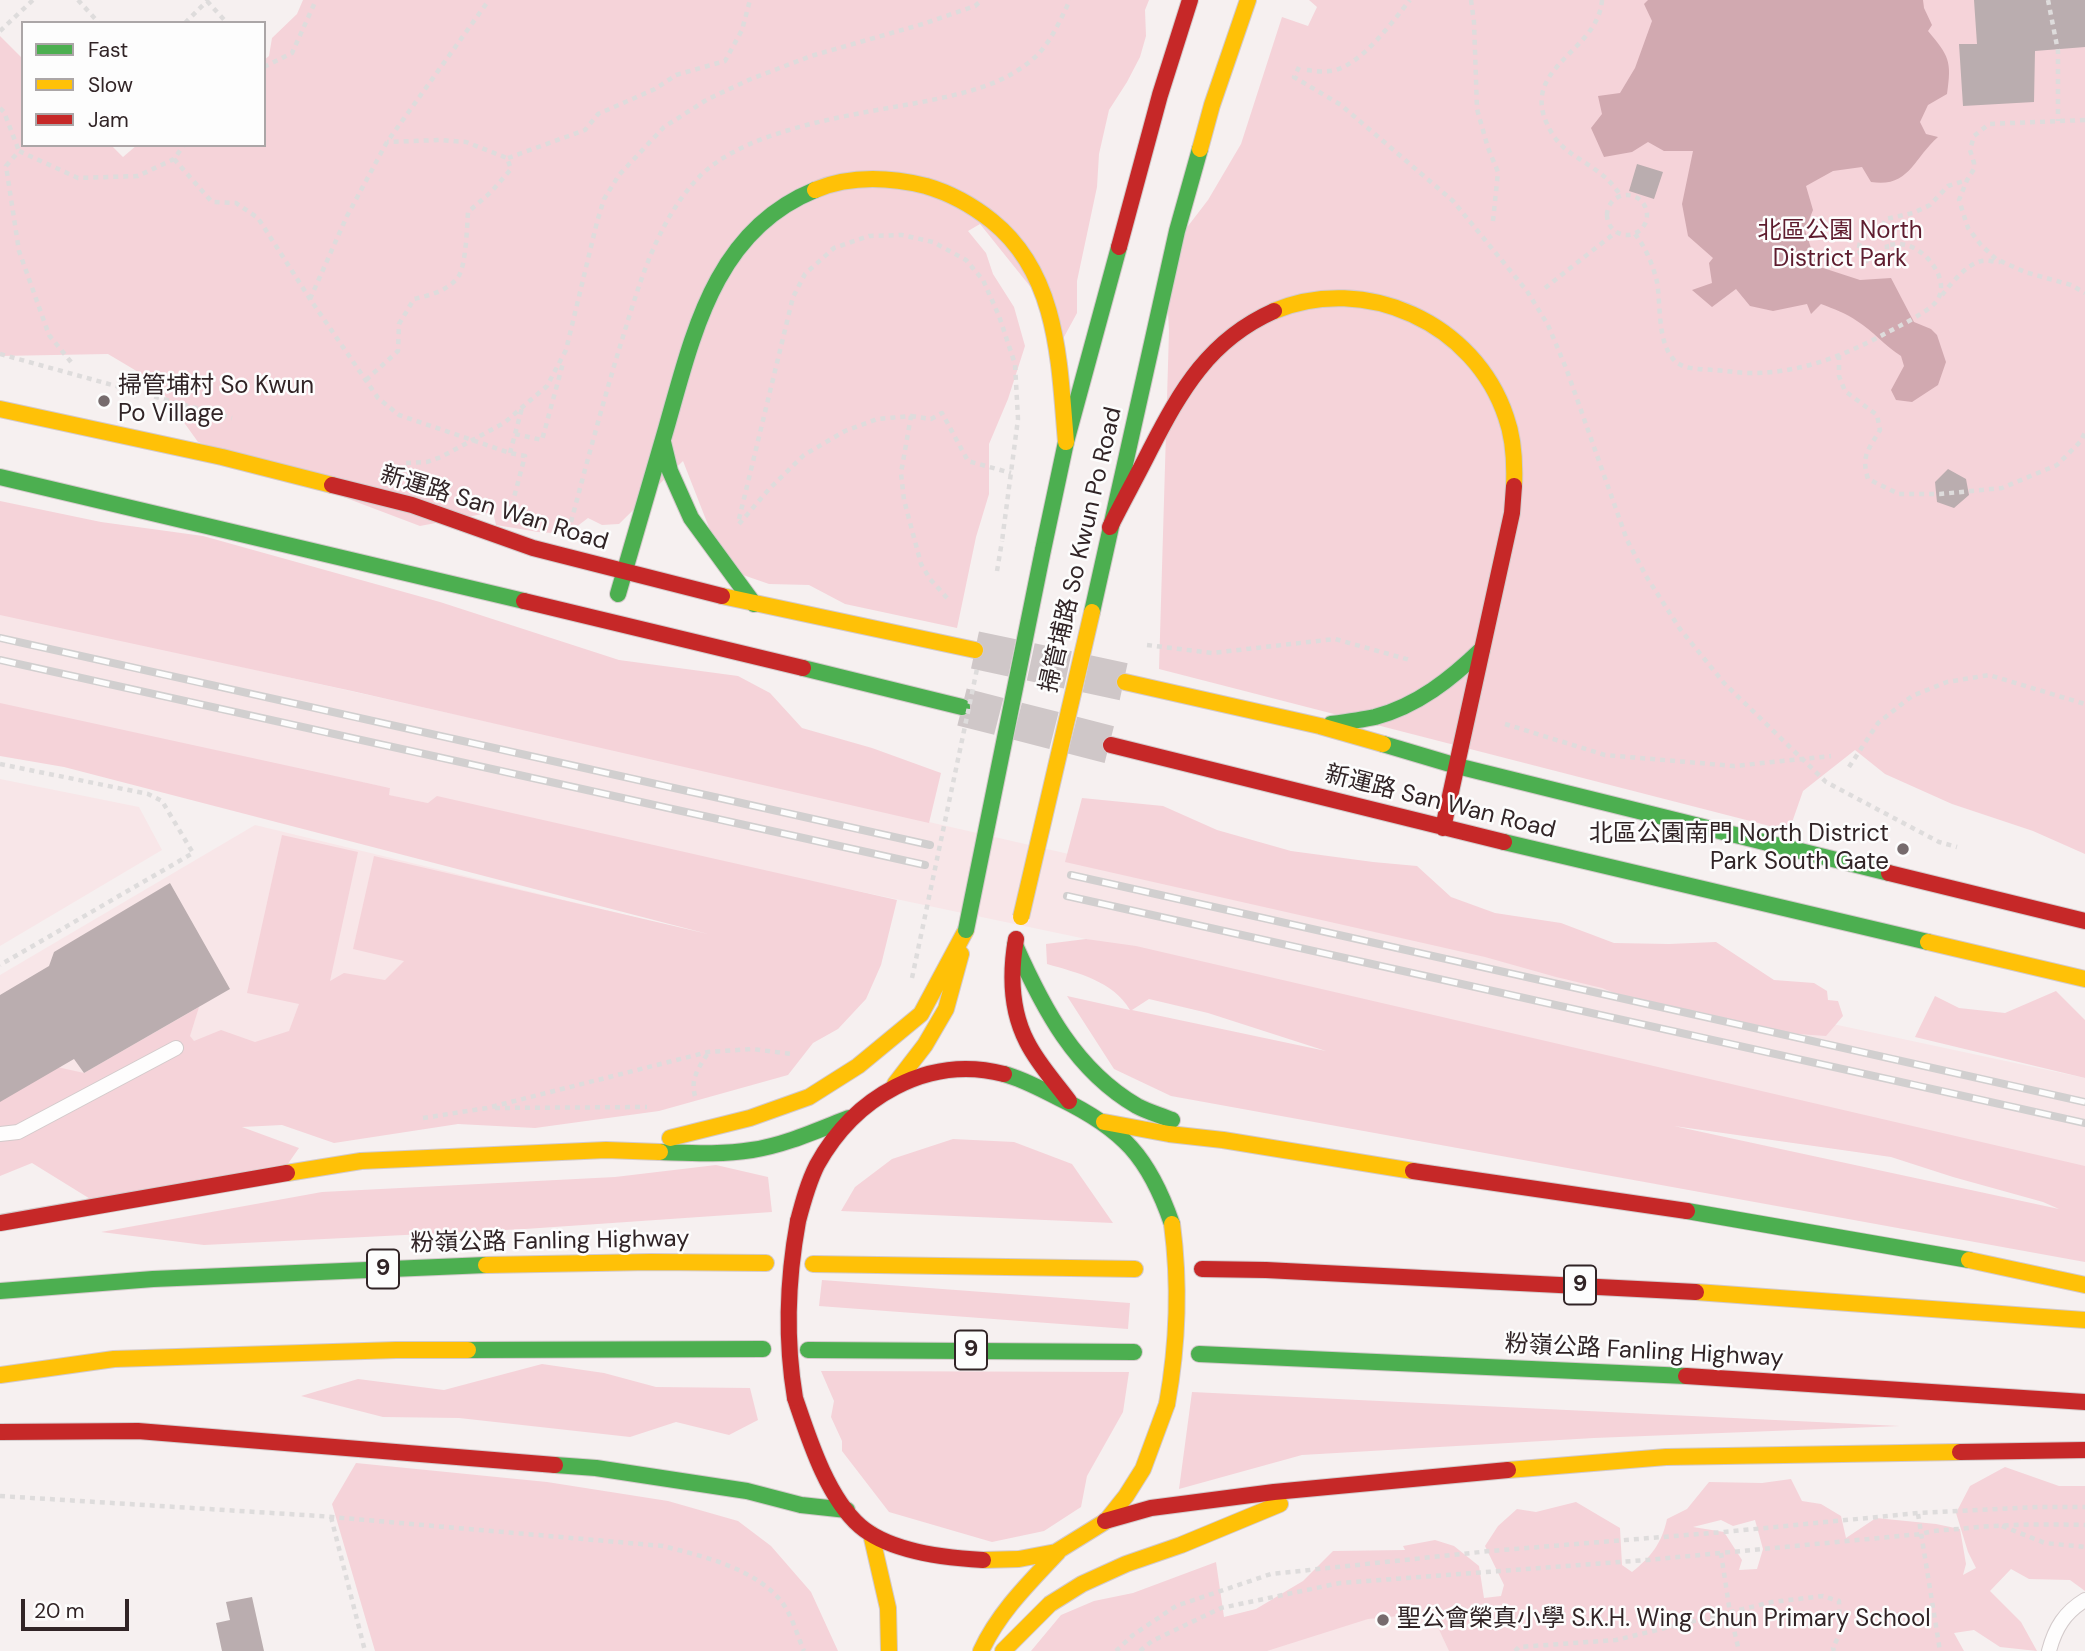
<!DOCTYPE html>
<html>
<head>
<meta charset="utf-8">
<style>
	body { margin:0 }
	#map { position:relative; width:2085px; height:1651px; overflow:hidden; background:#f6f0f0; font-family:"DM Sans",sans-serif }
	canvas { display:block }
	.legend { position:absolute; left:21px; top:21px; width:245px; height:126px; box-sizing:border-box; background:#fdfdfd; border:2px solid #aba6a7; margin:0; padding:9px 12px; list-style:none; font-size:21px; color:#312426 }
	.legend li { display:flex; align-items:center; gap:14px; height:35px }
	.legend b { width:35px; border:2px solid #aba6a7 }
	.scale { position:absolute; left:21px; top:1599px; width:108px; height:32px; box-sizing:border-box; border:4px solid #312426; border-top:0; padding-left:9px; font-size:21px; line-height:24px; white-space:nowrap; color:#312426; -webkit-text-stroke:5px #fdfdfd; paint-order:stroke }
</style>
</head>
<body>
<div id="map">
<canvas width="2085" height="1651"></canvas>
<ul class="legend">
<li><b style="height:9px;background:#4caf50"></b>Fast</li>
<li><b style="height:9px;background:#ffc107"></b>Slow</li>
<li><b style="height:9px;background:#c62828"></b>Jam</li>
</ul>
<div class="scale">20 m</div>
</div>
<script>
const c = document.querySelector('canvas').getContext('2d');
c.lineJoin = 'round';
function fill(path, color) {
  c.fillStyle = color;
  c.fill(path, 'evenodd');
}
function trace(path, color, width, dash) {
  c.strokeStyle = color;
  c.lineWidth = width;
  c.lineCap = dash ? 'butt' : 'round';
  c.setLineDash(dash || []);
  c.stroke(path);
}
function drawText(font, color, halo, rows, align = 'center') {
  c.font = font + ' "DM Sans","Noto Sans SC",sans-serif';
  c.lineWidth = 5;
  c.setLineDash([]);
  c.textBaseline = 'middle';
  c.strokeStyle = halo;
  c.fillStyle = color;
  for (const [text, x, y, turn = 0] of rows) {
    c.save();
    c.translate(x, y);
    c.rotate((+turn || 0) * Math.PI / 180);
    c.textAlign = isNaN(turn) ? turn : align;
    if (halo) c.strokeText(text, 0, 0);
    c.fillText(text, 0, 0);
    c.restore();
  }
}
fill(new Path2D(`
	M0 613 566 739 1506 954 2085 1078V1168L1523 1042 1086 939 677 853 388 795 390 788 0 707Z
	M0 779 139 807 162 850 0 946Z
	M255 825 767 949 0 1103V975Z
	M1441 1603 1450 1651H1218Z`), '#f8e6e8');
fill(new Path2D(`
	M303 0H1149L1145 10 1146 36 1140 57 1127 82 1109 110 1099 154 1097 187 1077 281V313L1058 348 1037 295 980 224 968 231 986 253 993 274 1014 307 1025 346 1008 399 989 444V494L976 537 957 628 845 604 809 585 769 584 743 575 710 530 683 461 619 524 602 525 588 518 567 534 538 532 496 525 493 512 420 526 198 442 155 382 108 354 0 356V36L23 59V145H111L123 157 137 145H264V60L269 56 272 38 297 14Z
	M1309 0H2085V854L2033 831 1952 804 1885 774 1855 750 1803 791 1789 831 1159 669 1169 331 1165 256 1208 200 1241 144 1282 17 1308 26 1317 7Z
	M0 501 101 522 203 536 440 602 619 660 738 676 770 693 802 728 872 748 941 773 929 823 352 691 0 615Z
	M0 703 390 788 389 795 428 803 437 796 897 900 881 965 866 999 838 1029 813 1043 788 1075 659 1111 535 1128 458 1124 334 1143 282 1125 242 1127 299 1148 280 1175 100 1205 32 1163 0 1176V1098L57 1067 84 1073 199 1007 190 1036 194 1041 221 1030 255 1042 289 1031 299 1004 247 993 282 835 358 852 330 981 344 973 385 980 404 961 353 949 374 856 708 934 64 767 0 756Z
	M1082 798 1163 806 1217 830 1291 851 1373 862 1417 866 1451 897 1495 913 1561 923 1614 943 1669 944 1716 942 1774 980 1814 983 1827 991 1828 1000 1838 1001 1843 1016 1826 1036 1771 1032 1694 1016 1639 1003 1602 988 1556 977 1485 957 1065 862Z
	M1086 939 1136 946 2085 1166V1262L1171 1096 1114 1069 1067 996 1130 1010C1113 981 1078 973 1047 964L1046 944ZM1149 999 1208 1013 1326 1051 1132 1010ZM1674 1126 1891 1157 1953 1177 2043 1202 2059 1209Z
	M2056 991 2085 1020V1078L1915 1037 1935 996 1959 1008 2005 1013Z
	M953 1139 1014 1142 1072 1164 1113 1223 841 1211 855 1187 892 1159Z
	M716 1165 768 1177 772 1212 525 1229 204 1245 101 1232 322 1192 615 1177Z
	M822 1280 1130 1303 1128 1329 819 1306Z
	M542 1364 604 1373 656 1387 750 1388 758 1420 729 1435 676 1422 630 1437 459 1418 383 1417 301 1396 358 1379 444 1390Z
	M821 1371 1129 1372 1123 1412 1087 1476 1081 1507 1044 1531 992 1542 889 1512 842 1451V1441L831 1417 834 1401Z
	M1192 1392 1900 1426 1594 1438 1302 1455 1179 1489Z
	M356 1463 547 1482 668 1501 738 1521 771 1546 811 1592 838 1651H375L332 1504Z
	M2005 1467 2059 1486H2085V1591L2070 1580 2029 1579 2011 1569 1990 1591 2021 1622 2037 1651 2000 1647 1974 1630 1954 1633 1964 1651H1449L1435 1621 1429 1613 1368 1619 1267 1651H1031L1061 1615 1094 1601 1133 1593 1216 1562 1224 1617 1256 1609 1303 1581 1333 1551 1405 1550 1403 1546 1435 1540 1454 1546 1479 1566 1484 1598 1501 1596 1504 1585 1485 1546 1498 1526 1517 1509 1536 1512 1576 1502 1620 1528 1622 1565 1632 1572C1651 1557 1662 1543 1667 1519L1687 1509 1709 1482 1762 1483 1791 1479 1802 1501 1821 1504 1841 1516 1846 1538 1876 1518 1936 1524 1960 1529 1966 1564 1963 1575 1976 1568 1968 1552 1956 1513 1970 1486ZM1721 1520 1733 1526 1755 1520 1763 1549 1757 1569 1739 1570 1742 1560 1724 1532 1693 1527Z`), '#f5d3d9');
fill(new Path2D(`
	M1648 0H1923L1924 8 1932 25 1928 31C1949 56 1952 61 1947 94L1928 105 1920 122 1926 134 1938 137C1913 159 1909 188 1871 182L1862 167 1833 171 1806 186 1813 210 1805 230 1817 266 1860 280 1891 278 1914 322 1931 329 1937 335 1946 362 1938 385 1912 402 1896 400 1891 390 1904 366 1901 356C1885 346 1873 331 1857 321 1846 313 1834 309 1821 304L1811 314 1807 304 1773 311 1750 306 1736 289 1712 307 1692 290 1712 283 1709 263 1713 258 1688 236 1682 204 1693 151H1664L1648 142 1632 152 1604 157 1591 128 1602 114 1598 96 1620 93 1635 68 1652 21 1644 4Z`), '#d1a9b0');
fill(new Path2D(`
	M1974 0H2085V47L2035 51 2034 102 1963 106 1959 44H1977Z
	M1637 164 1663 172 1654 199 1629 191Z
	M1948 469 1966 479 1969 495 1954 508 1937 502 1935 482Z
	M170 883 230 989 84 1073 74 1059 0 1102V995L49 966 54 952Z
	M252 1597 264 1651H222L216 1623 230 1620 226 1602Z`), '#baadaf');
trace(new Path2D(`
	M975 650 1125 682
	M962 707 1111 745`), '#cfc7c8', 38, [38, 19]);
const lane = new Path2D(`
	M0 1134 18 1132 176 1048
	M2049 1651C2055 1628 2065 1612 2085 1600`);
const fast = new Path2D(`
	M663 442 670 471 691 518 754 604
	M0 477 524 601
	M1043 550 1066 442 1119 247
	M618 594C634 539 650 484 666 429 693 335 714 231 815 190
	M1092 612 1177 231 1200 149
	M803 668 962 707
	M1331 724C1346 722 1361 720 1375 717 1417 706 1451 679 1482 649
	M1383 744 1457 766 1889 873
	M1504 842 1928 942
	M1015 945C1043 1008 1075 1070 1137 1106 1148 1112 1160 1115 1172 1120
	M1004 1074C1023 1079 1041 1089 1059 1098 1123 1129 1149 1157 1172 1224
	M660 1152C691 1153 721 1155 752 1150 785 1145 818 1130 849 1118
	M1687 1211 1969 1260
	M0 1291 153 1279 486 1265
	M468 1350 763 1349
	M808 1350 1134 1352
	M1199 1354 1686 1376
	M555 1465 596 1468 747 1491 801 1505 847 1510`);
const slow = new Path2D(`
	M1200 149 1212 105 1248 0
	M815 190C851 175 889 177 926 186 950 193 972 205 992 221 1059 275 1059 363 1066 442
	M1274 311C1365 273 1475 323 1506 417 1514 439 1515 463 1514 486
	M0 409 222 457 332 485
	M722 596 975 650
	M1125 682 1320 726 1383 744
	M1928 942 2085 979
	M895 1084 925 1045 946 1009 961 954
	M1104 1122 1169 1134 1223 1140 1413 1171
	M670 1138 750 1118 809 1097 858 1066 921 1014 966 930
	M287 1173 361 1161 606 1150 660 1152
	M1969 1260 2085 1285
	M813 1264 1135 1269
	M486 1265 651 1262 766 1263
	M1696 1292 2085 1320
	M0 1375 114 1359 396 1350H468
	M1508 1470 1666 1457 1960 1452
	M871 1534 888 1608 889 1651
	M983 1560 1019 1559 1056 1552 1106 1521 1126 1496 1143 1469 1167 1404
	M981 1651C999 1612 1029 1583 1058 1552
	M1003 1651 1050 1604 1082 1584 1126 1564 1181 1545 1280 1504`);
const jam = new Path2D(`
	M1119 247 1160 95 1190 0
	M332 485 412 505 533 548 722 596
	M1110 527C1123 501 1137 476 1150 450 1181 390 1209 340 1274 311
	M524 601 803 668
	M1111 745 1504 842
	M1443 828 1512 513 1514 486
	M1889 873 2085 921
	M1016 939C1010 973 1011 1011 1027 1042 1038 1064 1055 1082 1069 1101
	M1413 1171 1687 1211
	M798 1221C803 1202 808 1183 817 1165 854 1098 927 1054 1004 1074
	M0 1223 287 1173
	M1202 1269 1266 1270 1696 1292
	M1686 1376 2085 1402
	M795 1398C809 1439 827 1497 860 1526 890 1552 945 1558 983 1560
	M0 1432 138 1431 555 1465
	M1960 1452 2085 1450
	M1105 1521 1151 1508 1274 1492 1508 1470`);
trace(lane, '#d3cacb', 16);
trace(fast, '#d3cacb', 18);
trace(slow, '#d3cacb', 18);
trace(jam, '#d3cacb', 18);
trace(new Path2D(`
	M78 0 99 23
	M1471 0 1474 22 1477 109 1488 148 1498 172 1493 221
	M1602 0C1598 55 1511 68 1553 135 1566 155 1590 163 1607 179 1612 184 1617 190 1621 196
	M2048 0 2058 51V121
	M207 1 227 23
	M185 23 208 0
	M0 31 33 0
	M264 67 292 53 316 0
	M1299 67 1294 77 1341 105 1453 201 1527 291 1548 325 1566 368 1627 540 1646 576 1680 629 1724 683 1826 782 1939 842 1957 847
	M1307 70C1314 71 1322 72 1329 71 1359 69 1392 22 1410 0
	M0 108 4 112 19 151
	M2085 120 1989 124 1974 136 1970 150 1974 163V169L1967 180 1959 200 1968 228 1981 245 1996 259 2025 272 2071 285 2085 293
	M508 158 585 130 598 114 655 89 676 75 725 61 742 30 750 0
	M174 159 212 202 236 203 258 218 310 299 378 398 399 415 510 453 525 456 513 501
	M1607 215a20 20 0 1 1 40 0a20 20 0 1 1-40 0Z
	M1859 248a14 14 0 1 1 28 0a14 14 0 1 1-28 0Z
	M1635 234C1646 248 1653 265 1657 282 1661 305 1657 342 1674 360 1683 370 1702 369 1714 370 1727 371 1739 373 1752 373 1801 373 1846 355 1888 332 1900 326 1925 313 1934 304 1952 286 1932 257 1914 248 1905 243 1897 244 1888 245
	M1878 235 1886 219 1913 213 1930 205 1948 186 1967 180
	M1545 288 1616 232
	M1942 295C1952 283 1966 264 1982 261 1988 260 1995 262 2000 262
	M310 299 347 216 387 142 489 0
	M0 354 232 418
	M1839 355V376L1845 391 1877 415 1880 430C1868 450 1861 456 1868 479L1899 494H1940L2002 488 2057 465 2081 441 2085 432
	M71 362 49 335 19 251 6 166 19 151 78 178 138 176 174 159 184 145
	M366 380 398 351 399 324 414 299C430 295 448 291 458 277 466 267 467 226 468 212L491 192 511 169 507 158 466 142 440 140 387 142
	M911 416 931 419 942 413 968 461 1011 473
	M515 434 542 440 563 363
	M510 453 522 408
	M406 463 427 462 441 457 504 423 547 386 566 350 597 222 604 199 619 175 664 127 708 99 751 79 811 56 923 24 975 6 982 0
	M739 519 793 297 805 274 834 248 869 236 902 235 933 242 966 260 983 280 999 316 1015 364 1018 419 1002 541
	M571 522C587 462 603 402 621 343 639 285 656 222 699 177 748 127 860 114 927 101 965 93 1004 85 1034 58 1051 43 1060 20 1070 0
	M739 524 770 488 804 455 845 431 877 419 911 416 901 473 904 500 921 564 930 579 947 598
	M1147 645 1212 653 1335 639 1410 660
	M1505 724 1605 755 1734 766 1831 756
	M0 764 148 794 162 801 193 853 0 965
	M1849 767 1878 723 1912 696 1947 682 1989 675 2085 704
	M695 1096C690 1079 699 1067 708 1053
	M495 1108 647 1107
	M423 1118 487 1108 708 1052 752 1049 792 1054
	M0 1496 320 1516 663 1546C702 1556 754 1568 781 1601 792 1615 797 1635 804 1651
	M1918 1514 1940 1651
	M331 1517 365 1651
	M2002 1526 2045 1543 2085 1547
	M1721 1553 1730 1613 1739 1651
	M1116 1651 1133 1635 1176 1606 1271 1574 1490 1551 1724 1532 1918 1513 2039 1507H2085
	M1140 1651 1152 1641 1221 1608 1340 1583 1647 1560 1921 1534C1934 1530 1946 1530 1959 1529 2001 1524 2043 1524 2085 1525
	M1515 1651 1519 1647 1616 1640 1772 1602 1823 1596 1839 1601 1840 1633 1833 1648 1834 1651`), '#dedcdc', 4.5, [5, 5]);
trace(lane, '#fefdfd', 14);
trace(fast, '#4caf50', 16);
trace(slow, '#ffc107', 16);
trace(jam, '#c62828', 16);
const rail = new Path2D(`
	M0 638 930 845
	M0 660 925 865
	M1071 875 2085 1102
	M1067 896 2085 1123`);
trace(rail, '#d1cfcf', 8);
trace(rail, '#fdfdfd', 5, [16]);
const fastBridge = new Path2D(`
	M966 930 1043 550`);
const slowBridge = new Path2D(`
	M1021 917 1092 612
	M1167 1404C1178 1343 1180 1285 1172 1224`);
const jamBridge = new Path2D(`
	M795 1398C785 1338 787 1281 798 1221`);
trace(fastBridge, '#d3cacb', 18, []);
trace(slowBridge, '#d3cacb', 18, []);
trace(jamBridge, '#d3cacb', 18, []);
trace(new Path2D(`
	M997 571 1002 541
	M912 978 977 669`), '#dedcdc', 4.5, [5, 5]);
trace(fastBridge, '#4caf50', 16);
trace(slowBridge, '#ffc107', 16);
trace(jamBridge, '#c62828', 16);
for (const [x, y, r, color] of [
	[104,401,7,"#766b6d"],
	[1903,849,7,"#766b6d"],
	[1383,1620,7,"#766b6d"]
]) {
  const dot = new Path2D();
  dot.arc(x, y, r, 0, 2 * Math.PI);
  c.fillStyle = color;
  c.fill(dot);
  trace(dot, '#fdfdfd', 2.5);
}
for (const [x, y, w] of [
	[383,1269,32],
	[1580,1285,32],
	[971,1350,32]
]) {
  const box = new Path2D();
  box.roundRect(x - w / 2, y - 19.5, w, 39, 5);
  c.fillStyle = '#fdfdfd';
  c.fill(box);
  trace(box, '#312426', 2);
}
drawText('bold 23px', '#312426', null, [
	["9",383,1269],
	["9",1580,1285],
	["9",971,1350]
]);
drawText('24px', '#5e1c2e', '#fdfdfd', [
	["北區公園 North",1840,232],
	["District Park",1840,260]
]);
drawText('24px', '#312426', '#fdfdfd', [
	["掃管埔村 So Kwun",118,387],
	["Po Village",118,415],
	["北區公園南門 North District",1889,835,"right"],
	["Park South Gate",1889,863,"right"],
	["聖公會榮真小學 S.K.H. Wing Chun Primary School",1397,1620]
], 'left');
drawText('24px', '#312426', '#fdfdfd', [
	["新運路 San Wan Road",494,509,17],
	["掃管埔路 So Kwun Po Road",1082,550,-77],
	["新運路 San Wan Road",1440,803,14],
	["粉嶺公路 Fanling Highway",550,1242,-1],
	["粉嶺公路 Fanling Highway",1644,1352,3]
]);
</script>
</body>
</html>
